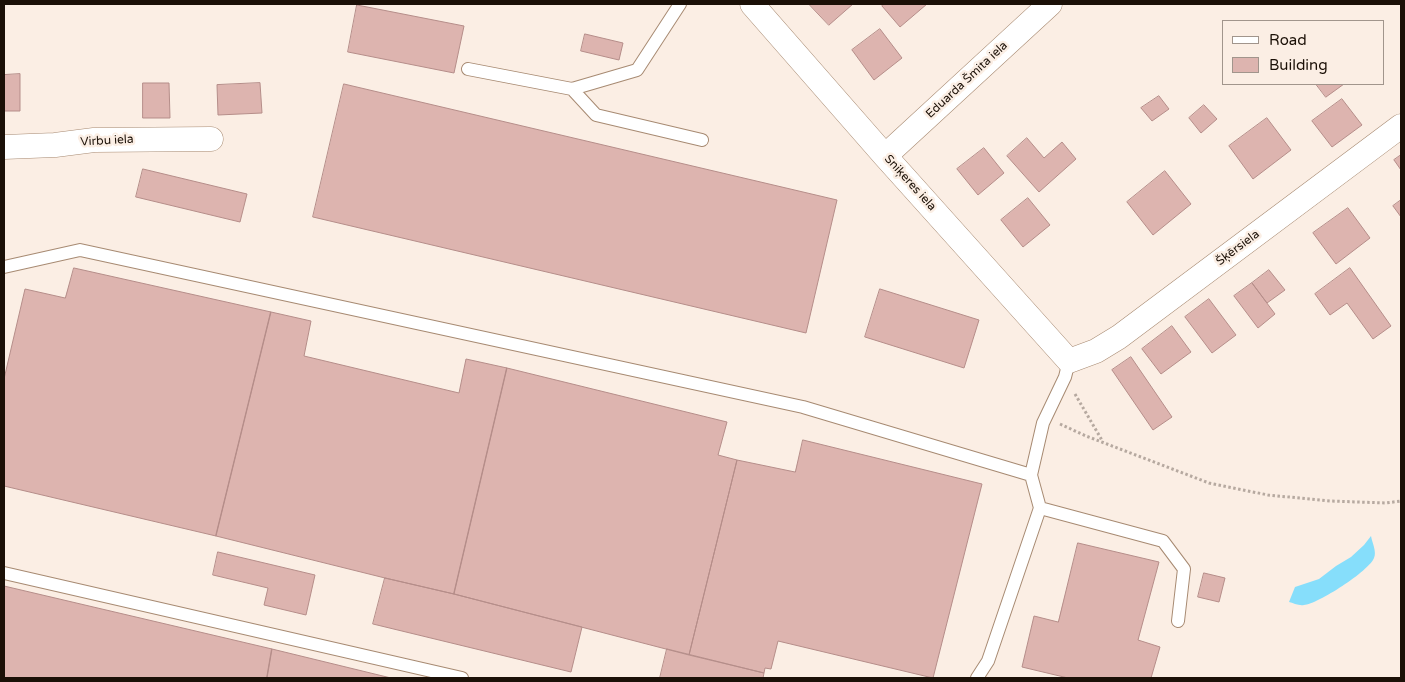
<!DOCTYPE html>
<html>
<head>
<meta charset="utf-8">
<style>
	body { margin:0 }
	#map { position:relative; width:1405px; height:682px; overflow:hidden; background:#fbeee4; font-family:"Varela Round",sans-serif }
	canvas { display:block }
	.frame { position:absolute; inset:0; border:5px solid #1b1007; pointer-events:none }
	.legend { position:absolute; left:1222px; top:20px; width:162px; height:65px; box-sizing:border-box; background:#fbeee4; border:1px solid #a1958c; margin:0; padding:6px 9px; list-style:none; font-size:15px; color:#1b1007 }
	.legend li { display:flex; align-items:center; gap:10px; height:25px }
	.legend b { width:25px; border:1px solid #a1958c }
</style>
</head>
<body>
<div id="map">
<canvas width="1405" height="682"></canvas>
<div class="frame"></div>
<ul class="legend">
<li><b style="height:6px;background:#fff"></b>Road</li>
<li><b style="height:14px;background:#ddb4af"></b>Building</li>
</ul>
</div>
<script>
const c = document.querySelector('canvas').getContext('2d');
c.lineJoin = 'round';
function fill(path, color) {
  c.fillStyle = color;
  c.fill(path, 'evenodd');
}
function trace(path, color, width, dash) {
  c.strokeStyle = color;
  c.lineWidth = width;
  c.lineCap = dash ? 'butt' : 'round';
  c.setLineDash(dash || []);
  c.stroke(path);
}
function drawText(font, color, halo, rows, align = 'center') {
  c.font = font + ' "Varela Round",sans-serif';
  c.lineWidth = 5;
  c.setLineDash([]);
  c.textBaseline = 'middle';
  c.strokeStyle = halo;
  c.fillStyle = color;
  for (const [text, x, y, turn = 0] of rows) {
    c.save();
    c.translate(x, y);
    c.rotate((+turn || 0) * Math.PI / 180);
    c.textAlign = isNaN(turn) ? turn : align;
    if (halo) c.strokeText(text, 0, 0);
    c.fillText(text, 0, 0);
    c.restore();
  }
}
fill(new Path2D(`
	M1371 536C1372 542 1377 552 1374 558 1369 571 1318 604 1304 605 1299 606 1293 603 1289 602L1295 587 1319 579 1336 566 1351 557 1364 545Z`), '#86defb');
const building = new Path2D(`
	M809 4H853L829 25Z
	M885 4H927L900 27 882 6Z
	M357 5 464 26 454 73 348 52Z
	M880 29 902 58 874 80 852 50Z
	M585 34 623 43 619 60 581 51Z
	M20 74V111H4V75Z
	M143 83H169L170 118H143Z
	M260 83 262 113 218 115 217 85Z
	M344 84 837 200 806 333 313 217Z
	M1316 84H1344L1326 97Z
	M1159 96 1169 109 1152 121 1141 108Z
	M1342 99 1362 125 1332 147 1312 121Z
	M1204 105 1217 119 1201 133 1189 118Z
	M1267 118 1291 150 1253 179 1229 146Z
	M1027 138 1044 158 1062 142 1076 159 1039 192 1007 156Z
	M984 148 1004 173 978 195 957 169Z
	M1401 155V170L1394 160Z
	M143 169 247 194 240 222 136 197Z
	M1165 171 1191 204 1153 235 1127 202Z
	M1028 198 1050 225 1023 247 1001 220Z
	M1401 200V217L1393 206Z
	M1348 208 1370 238 1336 264 1313 233Z
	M74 268 271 312 216 536 4 486V379L25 289 65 298Z
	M1350 268 1391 326 1373 339 1347 303 1330 315 1315 294Z
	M1269 270 1285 290 1267 303 1252 283Z
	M1252 283 1275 314 1258 328 1234 296Z
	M880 289 979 320 964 368 865 337Z
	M1209 299 1236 335 1212 353 1185 317Z
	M271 312 311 321 304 356 459 393 466 359 507 368 454 594 385 578 216 536Z
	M1172 326 1191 352 1161 374 1142 349Z
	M1131 357 1172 417 1153 430 1112 370Z
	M507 368 727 422 718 455 737 460 689 655 454 594Z
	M803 440 982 484 933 678 778 641 771 669 765 668 764 673 689 655 737 460 795 472Z
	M1078 543 1159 562 1138 640 1160 647 1151 678H1068L1022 667 1034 616 1058 622Z
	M218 552 315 575 306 615 264 605 268 588 213 575Z
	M1204 573 1225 578 1219 602 1198 597Z
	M385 578 454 594 582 627 571 672 373 624Z
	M4 586 272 649 267 678H4Z
	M272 649 391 678H267Z
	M667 649 764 673 763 678H660Z`);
fill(building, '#ddb4af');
trace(building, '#b58d89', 1);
const lane = new Path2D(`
	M468 69 572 89 637 70 680 4
	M572 89 596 115 702 140
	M4 267 80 250 803 407 1031 475 1040 508 988 661 977 678
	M1031 475 1043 423 1065 377 1069 361
	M1040 508 1163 541 1184 569 1178 621
	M4 573 462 678`);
const street = new Path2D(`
	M752 4 885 156 1069 361 1096 351 1119 337 1401 126
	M4 147 55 145 94 140 211 139
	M885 156 1050 4`);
trace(lane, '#a78a72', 14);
trace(street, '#a78a72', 25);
trace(new Path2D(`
	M1075 394 1103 442
	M1060 424 1086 436 1209 483 1268 495 1330 501 1386 503 1401 501`), '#b6a9a0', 3, [2.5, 2.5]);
trace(lane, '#fff', 12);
trace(street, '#fff', 24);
drawText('12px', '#1b1007', '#fbeee4', [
	["Eduarda Šmita iela",967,80,-43],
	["Virbu iela",107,141,-3],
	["Sniķeres iela",910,183,48],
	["Šķērsiela",1238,248,-37]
]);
</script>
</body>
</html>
